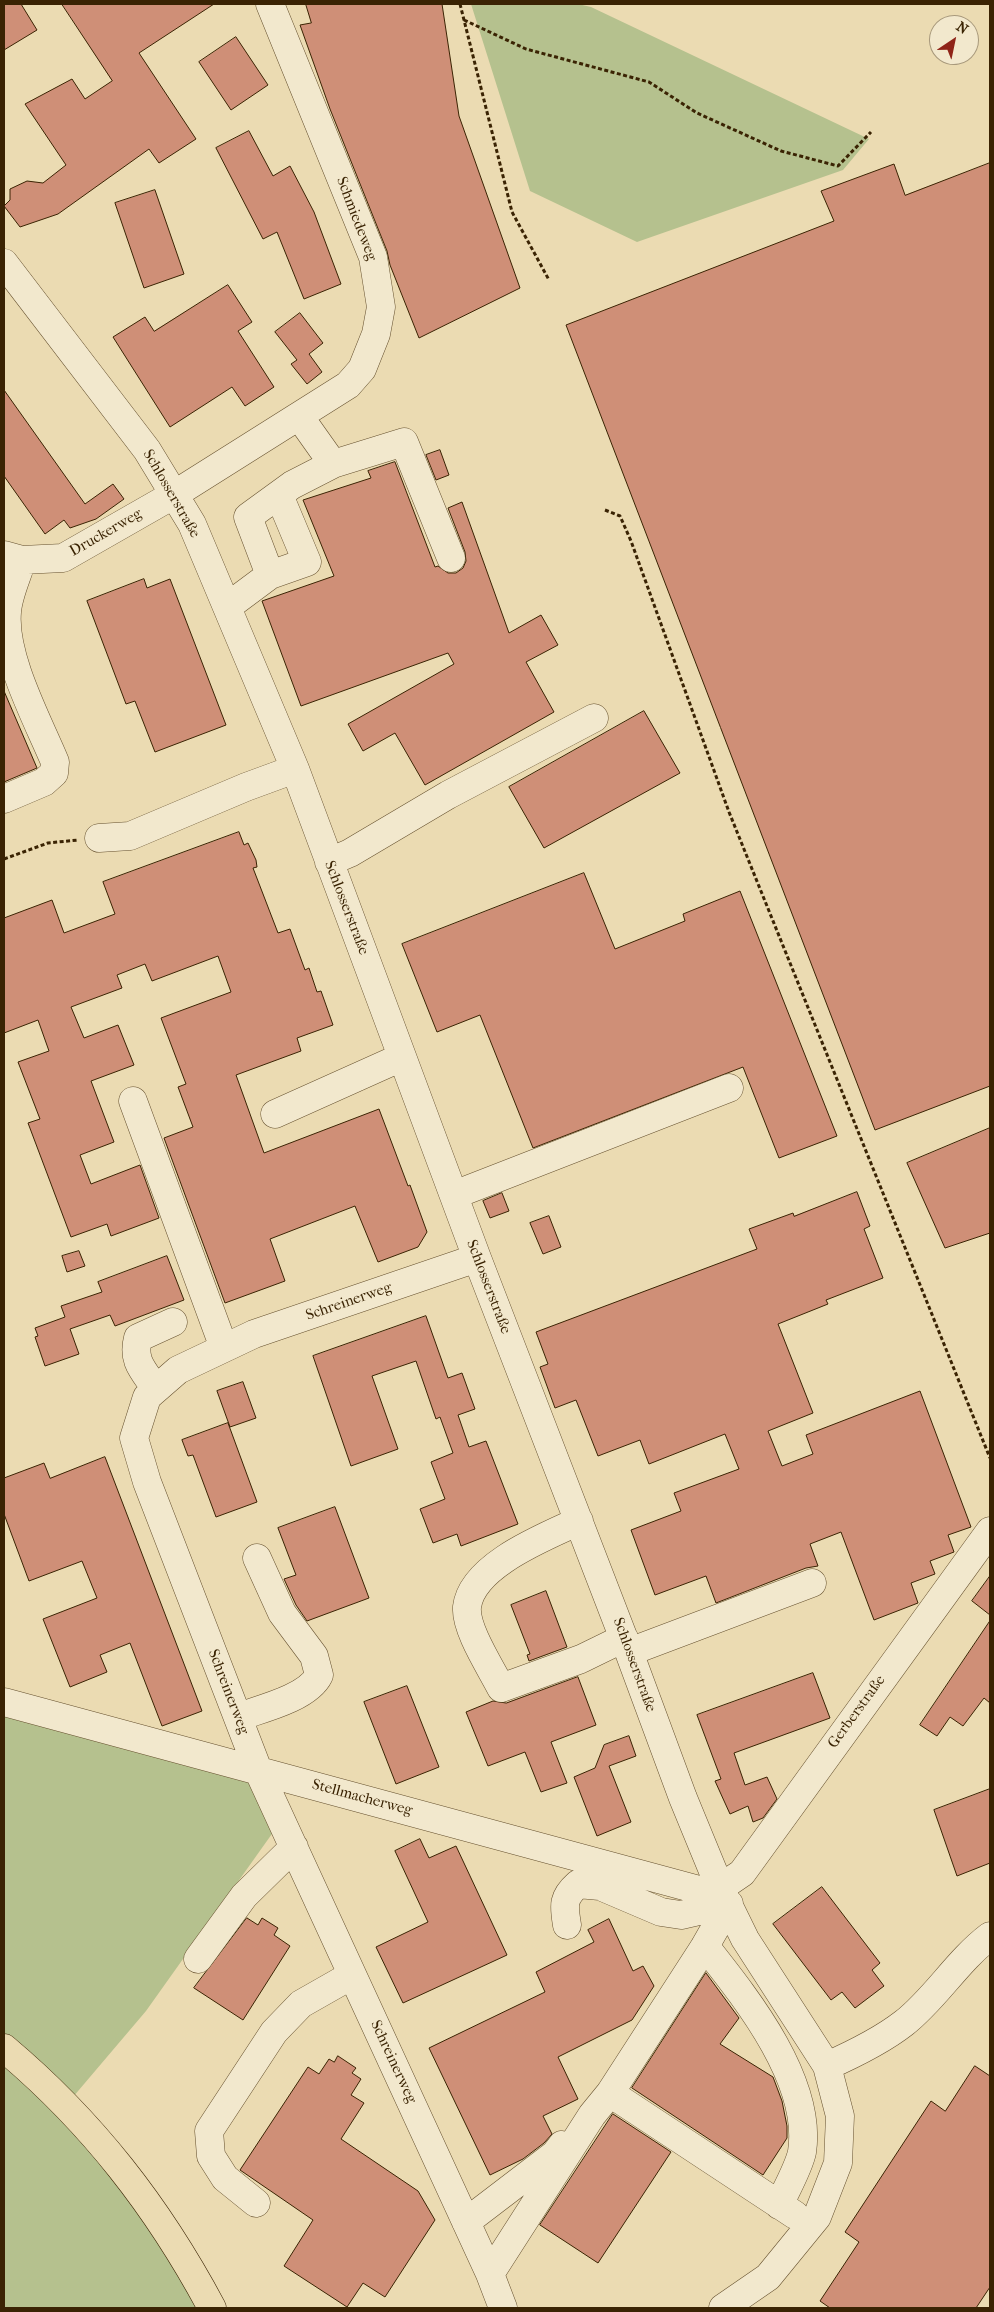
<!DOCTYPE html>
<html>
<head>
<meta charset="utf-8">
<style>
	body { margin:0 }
	#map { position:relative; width:994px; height:2312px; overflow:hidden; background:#ebdbb2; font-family:"IM FELL French Canon",serif }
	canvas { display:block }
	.frame { position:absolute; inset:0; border:5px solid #3a2303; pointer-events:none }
	.north { position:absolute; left:929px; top:15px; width:50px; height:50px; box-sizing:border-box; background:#f2e8cd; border:1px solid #a8997c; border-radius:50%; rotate:34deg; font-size:14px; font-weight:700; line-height:20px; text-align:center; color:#3a2303 }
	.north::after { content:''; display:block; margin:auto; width:18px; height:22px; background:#8f2418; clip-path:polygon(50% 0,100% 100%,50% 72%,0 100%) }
</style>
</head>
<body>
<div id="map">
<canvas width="994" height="2312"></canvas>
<div class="frame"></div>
<div class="north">N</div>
</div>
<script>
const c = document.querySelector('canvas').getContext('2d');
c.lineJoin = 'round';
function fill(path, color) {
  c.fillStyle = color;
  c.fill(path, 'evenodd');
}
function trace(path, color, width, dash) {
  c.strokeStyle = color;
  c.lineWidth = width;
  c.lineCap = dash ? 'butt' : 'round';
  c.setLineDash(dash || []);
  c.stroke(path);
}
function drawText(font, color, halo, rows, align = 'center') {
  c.font = font + ' "IM FELL French Canon",serif';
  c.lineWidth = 4;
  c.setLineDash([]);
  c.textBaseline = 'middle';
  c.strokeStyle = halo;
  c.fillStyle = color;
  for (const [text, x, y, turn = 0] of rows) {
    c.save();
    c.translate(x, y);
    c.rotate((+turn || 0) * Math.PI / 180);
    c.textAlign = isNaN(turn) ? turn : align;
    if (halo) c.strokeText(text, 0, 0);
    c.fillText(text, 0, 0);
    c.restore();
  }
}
fill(new Path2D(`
	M471 4H578L591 7 869 139 843 170 637 242 530 191Z
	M4 1707 247 1774 274 1831 146 2011 73 2097 38 2062 4 2034Z
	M4 2062 54 2108 127 2191 200 2308H4Z`), '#b5c18e');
const building = new Path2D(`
	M4 4H21L37 30 4 50Z
	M62 4H214L139 53 196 139 159 163 149 149 58 214 20 227 4 206 10 200V189L27 181 43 183 66 165 25 104 72 79 85 99 112 81Z
	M306 4H442L459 116 520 288 419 338 390 265 387 251 330 109 300 25 311 23Z
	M236 37 268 85 231 110 199 62Z
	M249 131 273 176 290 166 314 212 341 284 304 299 277 232 263 239 216 148Z
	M990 163V1086L875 1130 566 325 834 221 821 191 894 164 905 195Z
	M155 190 184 274 144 288 115 203Z
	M228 285 252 322 238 331 274 387 245 406 232 387 170 427 113 337 145 317 154 331Z
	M300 313 323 343 309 354 322 372 307 384 291 364 297 360 275 332Z
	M4 390 85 504 113 484 124 499 96 519 70 528 64 520 45 534 4 476Z
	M440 450 449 475 436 480 426 455Z
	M395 462 435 567 438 566 448 573H456L463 568 466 561 465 552 448 508 462 502 509 633 541 615 558 645 526 662 554 712 425 785 395 733 363 751 348 724 454 664 448 653 301 706 262 601 334 576 303 500 371 478 368 471Z
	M144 579 147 588 170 579 226 725 155 752 135 701 126 704 87 601Z
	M4 691 37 768 4 782Z
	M644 711 680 773 544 848 509 787Z
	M239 832 244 845 248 843 256 860 257 867 253 868 278 933 290 929 305 970 309 968 317 992 321 991 333 1025 297 1038 301 1051 236 1075 264 1153 379 1109 408 1186 410 1185 427 1232 418 1247 378 1262 355 1206 270 1239 285 1281 225 1303 164 1138 193 1127 178 1087 186 1084 161 1018 231 992 218 956 152 981 145 964 117 975 122 988 71 1007 84 1038 118 1025 134 1065 91 1081 114 1142 80 1155 91 1184 140 1165 159 1218 111 1236 107 1224 71 1237 28 1123 40 1119 18 1062 49 1051 38 1020 4 1033V918L52 900 64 933 115 914 103 882Z
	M584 873 615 949 685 921 683 914 740 891 837 1136 779 1158 743 1067 533 1148 480 1015 437 1032 402 944Z
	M990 1128V1233L945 1248 907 1163Z
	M857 1192 870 1226 864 1229 883 1278 826 1300 828 1304 778 1324 813 1413 768 1431 782 1466 813 1454 806 1435 920 1391 971 1527 948 1535 954 1552 930 1561 935 1574 911 1583 918 1603 874 1620 841 1532 810 1544 818 1566 806 1568 716 1603 706 1576 655 1595 631 1530 681 1511 674 1493 739 1469 725 1434 649 1464 640 1440 598 1456 576 1400 555 1408 540 1367 548 1364 536 1332 757 1249 749 1229 793 1213 794 1216Z
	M502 1193 509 1211 490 1218 483 1201Z
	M549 1216 561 1247 543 1254 530 1223Z
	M79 1251 85 1266 67 1272 62 1256Z
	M167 1256 184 1300 115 1326 110 1315 70 1329 79 1354 45 1366 35 1337 38 1336 35 1328 65 1317 61 1306 102 1292 98 1282Z
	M426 1316 448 1378 462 1373 475 1409 458 1415 469 1447 486 1441 518 1524 461 1546 457 1534 433 1543 420 1509 445 1499 431 1462 453 1453 440 1417 436 1419 416 1361 372 1376 398 1449 351 1466 313 1356Z
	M243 1382 256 1418 230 1427 217 1391Z
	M228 1423 257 1502 216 1517 193 1455 188 1456 182 1440Z
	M105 1457 202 1711 162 1726 130 1643 100 1655 107 1672 70 1687 43 1619 97 1598 82 1561 29 1581 4 1514V1478L44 1463 50 1478Z
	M335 1507 369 1598 307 1621 296 1605 284 1579 296 1575 278 1528Z
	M990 1576V1615L972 1601Z
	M546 1591 567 1647 529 1661 527 1655 530 1654 511 1605Z
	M990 1621V1703L984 1698 963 1726 950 1717 937 1736 920 1725Z
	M813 1673 830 1718 734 1753 745 1785 767 1777 777 1799 763 1818 753 1822 748 1806 730 1814 715 1781 721 1779 697 1715Z
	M578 1677 596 1725 551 1742 567 1783 541 1792 525 1752 488 1766 466 1712 493 1701 506 1703Z
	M407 1686 439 1767 396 1784 364 1702Z
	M629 1736 636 1756 609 1766 631 1822 597 1836 574 1777 595 1768 604 1745Z
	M990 1789V1863L957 1876 934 1810Z
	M420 1839 429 1858 456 1846 507 1955 403 2003 376 1947 428 1922 395 1851Z
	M822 1887 880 1963 872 1970 884 1986 855 2008 842 1992 831 2000 773 1924Z
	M247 1918 258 1925 262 1918 278 1928 274 1935 290 1946 243 2020 194 1988Z
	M609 1919 633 1971 643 1966 654 1986 632 2020 558 2057 578 2099 543 2116 552 2134 544 2143 523 2159 490 2175 429 2048 545 1992 536 1972 594 1942 588 1930Z
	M706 1973 739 2018 720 2044 773 2077 782 2101 787 2126V2138L763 2175 632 2088Z
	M338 2056 356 2068 352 2073 361 2079 351 2095 364 2103 341 2139 418 2191 435 2220 385 2297 363 2283 347 2307 284 2266 313 2220 240 2170 308 2067 319 2074 329 2059 334 2062Z
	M975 2066 990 2076V2287L976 2308H830L820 2301 859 2242 845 2232 931 2101 945 2111Z
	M613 2114 671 2152 598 2263 540 2225Z`);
fill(building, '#cf8f77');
trace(building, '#3a2303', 1);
const minor = new Path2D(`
	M4 263 147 450 192 524 295 769 477 1258 629 1652 683 1798 720 1888 745 1939 827 2066 840 2116 838 2163 817 2217 768 2277 723 2308
	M299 416 333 464 404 442 451 558
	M4 555 22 560 63 558 175 494 348 385 362 369 376 334 381 307 373 257 270 4
	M270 575 307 562 279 495
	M227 607 270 575 248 517 292 485 333 464
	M4 799 44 782 54 773 55 762C38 721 3 657 7 612 8 595 17 577 22 560
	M99 838 130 836 246 787 295 769
	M329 862 350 853 448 795 594 718
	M133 1101 224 1348
	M275 1114 402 1057
	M454 1195 729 1088
	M477 1258 254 1334 178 1370 147 1397 134 1438 147 1482 258 1770 490 2274 503 2308
	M156 1389C143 1370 132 1361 138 1338L173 1322
	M579 1521C545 1537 472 1565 467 1607 465 1629 491 1668 501 1688L581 1659 624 1638
	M629 1652 812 1583
	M4 1702 699 1890 720 1888 742 1873 990 1531
	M238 1717C261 1709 308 1698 319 1675L314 1656 282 1613 257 1558
	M567 1925C564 1906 562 1898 578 1884L600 1886 661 1912 681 1915 729 1904
	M705 1946C746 1998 813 2081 802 2152 799 2167 786 2190 779 2205
	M198 1959 244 1896 294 1847
	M827 2066C854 2054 881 2041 904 2023 935 1999 957 1961 990 1936
	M610 2093 795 2215
	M256 2203 225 2178 211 2156 209 2131 274 2032 301 2004 352 1975
	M466 2222 555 2154 562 2145
	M490 2274 592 2115 610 2093 705 1946 729 1904`);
const major = new Path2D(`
	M4 2048C92 2122 158 2207 212 2308`);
trace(minor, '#66512f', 29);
trace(major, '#3a2303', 29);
trace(new Path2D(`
	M460 4 512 212 549 280
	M464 20 526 49 649 82 697 113 781 151 838 166 871 132
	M605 510 620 516 631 541 729 812 990 1458
	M4 859 48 843 78 840`), '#3a2303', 3, [4, 2.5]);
trace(minor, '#f2e8cd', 28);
trace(major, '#ebdbb2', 28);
drawText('15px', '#3a2303', '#f2e8cd', [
	["Schmiedeweg",356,219,69],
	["Schlosserstraße",171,494,60],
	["Druckerweg",106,533,-30],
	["Schlosserstraße",346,908,69],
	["Schlosserstraße",488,1287,69],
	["Schreinerweg",349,1302,-19],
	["Schlosserstraße",634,1665,70],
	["Schreinerweg",228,1692,69],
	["Gerberstraße",857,1712,-54],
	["Stellmacherweg",362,1798,15],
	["Schreinerweg",393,2062,65]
]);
</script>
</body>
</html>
